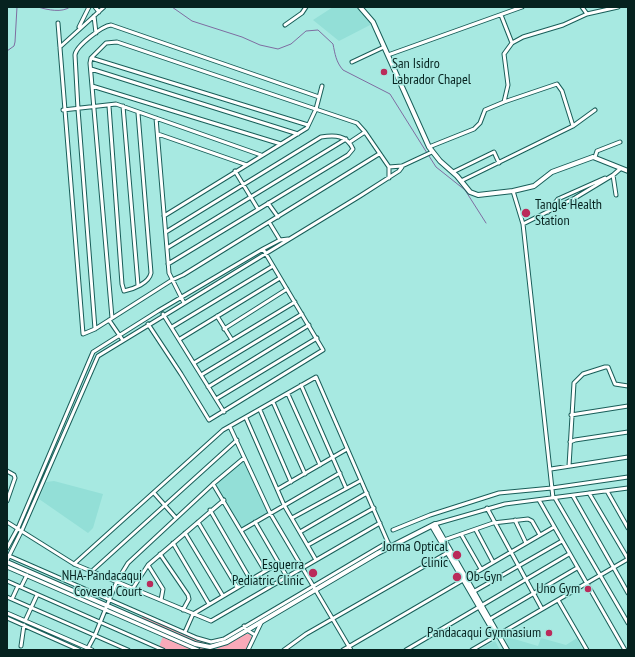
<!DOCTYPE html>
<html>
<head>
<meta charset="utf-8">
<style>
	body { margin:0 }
	#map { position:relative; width:635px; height:657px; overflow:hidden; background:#a7e9e1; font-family:"PT Sans Narrow",sans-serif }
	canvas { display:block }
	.frame { position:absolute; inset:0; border:8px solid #06221f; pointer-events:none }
</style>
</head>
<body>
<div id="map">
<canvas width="635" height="657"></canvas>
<div class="frame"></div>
</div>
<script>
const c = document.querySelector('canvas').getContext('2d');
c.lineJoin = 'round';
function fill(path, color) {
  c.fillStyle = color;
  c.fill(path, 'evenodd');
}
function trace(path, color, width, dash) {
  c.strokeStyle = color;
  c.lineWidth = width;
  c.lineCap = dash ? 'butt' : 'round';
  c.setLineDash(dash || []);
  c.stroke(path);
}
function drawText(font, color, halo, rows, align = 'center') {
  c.font = font + ' "PT Sans Narrow",sans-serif';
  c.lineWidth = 3;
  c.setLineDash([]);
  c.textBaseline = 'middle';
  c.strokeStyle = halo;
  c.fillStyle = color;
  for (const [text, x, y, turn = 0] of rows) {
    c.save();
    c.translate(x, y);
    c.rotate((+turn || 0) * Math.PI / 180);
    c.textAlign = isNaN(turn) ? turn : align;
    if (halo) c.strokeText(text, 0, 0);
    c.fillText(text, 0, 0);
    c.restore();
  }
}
fill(new Path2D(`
	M333 7H358L372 24 339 41 313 20Z
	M243 461 268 513 242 528 215 484Z
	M54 481 103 494 93 528 88 533 39 499 46 482Z
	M504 636 538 646 541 638 566 645 577 638 583 650H510Z
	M495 641 500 650H478Z`), '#93dfd7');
fill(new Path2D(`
	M109 608 203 648 216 649 245 634H250L252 638 247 650H201L109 610Z
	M142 615C169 623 200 653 228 638L230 639 214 646 197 643 142 619Z
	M163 636 192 648 191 650H167L159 647Z`), '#f9aab9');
trace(new Path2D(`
	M38 7C48 10 62 13 70 7
	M172 7 192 21 242 37 260 45 278 49 291 44 306 31 318 30 333 44C335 54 336 62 343 70L390 94 427 153
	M7 51 14 46 15 42 17 7
	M429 156 436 167 465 190 486 223
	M24 622 65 641`), '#7e6ca0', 1);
const street = new Path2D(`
	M95 7 99 12
	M582 7 587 14
	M501 15 512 43
	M94 16 96 33
	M58 23 83 334 95 329 172 280 183 275 379 154
	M285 25 302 13 306 7
	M79 27 89 7
	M60 47 104 7
	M388 55 522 7
	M91 58 308 125
	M352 62 384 47
	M91 69 298 134
	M92 86 281 144
	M504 102 557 84 562 91 573 126
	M109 106 122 284 124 291C134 289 149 283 151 273L138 113
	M123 106 138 285
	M63 110 116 104 261 155
	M156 118 169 273 184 303
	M158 134 247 165
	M350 142 365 132
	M429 147 474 129 480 123 485 110 504 102 508 85 504 54 512 43 523 37 563 25 587 14 618 7
	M595 157 597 151 620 142
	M235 171 258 209
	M453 172 494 152 499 163
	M612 176 620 169
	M389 178V167
	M461 181 573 126 595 110
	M513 191 523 224 553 498
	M268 203 278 217
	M548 212 558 199 605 178
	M164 216 307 128 316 109 322 86
	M269 222 280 240
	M523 224 575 198 613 175 616 195
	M166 232 321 137C335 135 347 135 353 149L348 155 168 264
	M167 248 346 139
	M163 314 224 412
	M217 316 232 340
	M112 318 90 63 91 58 106 43 117 42 357 123 365 132 389 167 402 166 432 152
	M109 320 122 339
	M148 324 181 374 209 420 323 350 263 249
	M172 327 273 266
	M95 329 78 109 75 55C76 46 102 26 111 25L319 97
	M224 329 287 289
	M180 339 280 278
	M194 363 295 302
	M201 375 302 314
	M301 385 346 488
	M208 387 309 325
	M288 394 320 465
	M216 399 317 338
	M273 402 305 474
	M260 410 291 482
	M571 415 628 406
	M246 418 284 505 316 560
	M230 427 270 513 351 650
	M570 442 575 440 628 432
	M569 466 574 383 583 374 605 367H608L615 384 628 386
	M551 469 628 457
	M7 471 14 475 15 478 7 501
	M213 484 265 571
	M278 489 347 449
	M607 491 628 528
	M154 493 176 518
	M589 493 628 559
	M573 496 628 593
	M555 498 628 623
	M539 500 625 650
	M487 508 542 609
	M210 510 250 579
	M292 518 360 481
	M515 520 526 543
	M7 522 74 564 211 621 380 523
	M198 522 237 587
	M255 522 287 577
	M435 524 505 504 628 488
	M242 530 340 473
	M393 530 430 515 499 493 552 488 628 477
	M476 530 493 562
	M300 532 367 493
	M185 533 223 596
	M461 534 481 569
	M444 540 493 523 528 519 532 521 540 535
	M173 543 209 604
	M308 545 374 508
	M7 548 18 528 93 352 158 311 263 249 280 240 288 239
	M160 554 188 595 189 599 183 610
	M7 555 197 638 211 642 224 639 388 542
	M7 560 22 530 98 356 360 196 399 171 402 167
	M74 564 223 430 316 377 390 547
	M148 565 163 589 161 600
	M7 567 198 650
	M92 571 237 440
	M7 581 163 650
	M21 587 27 575
	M133 588 148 565 224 500
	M473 592 562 541
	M7 597 128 650
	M12 599 18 586
	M558 600 587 650
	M7 613 92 650
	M7 618 79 650
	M490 619 577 568
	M25 621 37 595
	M244 626 247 630 255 635
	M185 632 193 614 279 563
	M21 646 24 625
	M88 648 95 635 117 581 128 563 213 484 244 458
	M248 650 261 623
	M284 650 306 634 449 552
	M343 650 554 527
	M406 650 569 554
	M472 650 628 559`);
const secondary = new Path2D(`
	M360 7 373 22 429 147 440 161 457 176 470 192 478 195 513 191 534 186 552 172 593 157 628 171
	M432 526 495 634
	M7 562 195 644 210 647 227 642 378 553 435 524 507 650`);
trace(street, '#195e59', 5);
trace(secondary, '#195e59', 6);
trace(street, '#fff', 3);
trace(secondary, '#fff', 4);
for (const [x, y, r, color] of [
	[384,72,4,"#ba2b5a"],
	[526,213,5,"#ba2b5a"],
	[457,555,5,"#ba2b5a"],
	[313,573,5,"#ba2b5a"],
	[457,577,5,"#ba2b5a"],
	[150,584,4,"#ba2b5a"],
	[588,589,4,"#ba2b5a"],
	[549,633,4,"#ba2b5a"]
]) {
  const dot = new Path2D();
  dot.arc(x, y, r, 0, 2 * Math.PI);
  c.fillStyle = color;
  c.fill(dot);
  trace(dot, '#a7e9e1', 1.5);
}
drawText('14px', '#06221f', '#a7e9e1', [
	["San Isidro",392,64,"left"],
	["Labrador Chapel",392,80,"left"],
	["Tangle Health",535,205,"left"],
	["Station",535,221,"left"],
	["Jorma Optical",448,547],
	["Clinic",448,563],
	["Esguerra",304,565],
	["Pediatric Clinic",304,581],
	["NHA-Pandacaqui",142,576],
	["Covered Court",142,592],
	["Ob-Gyn",466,577,"left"],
	["Uno Gym",580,589],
	["Pandacaqui Gymnasium",541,633]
], 'right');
</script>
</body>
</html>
